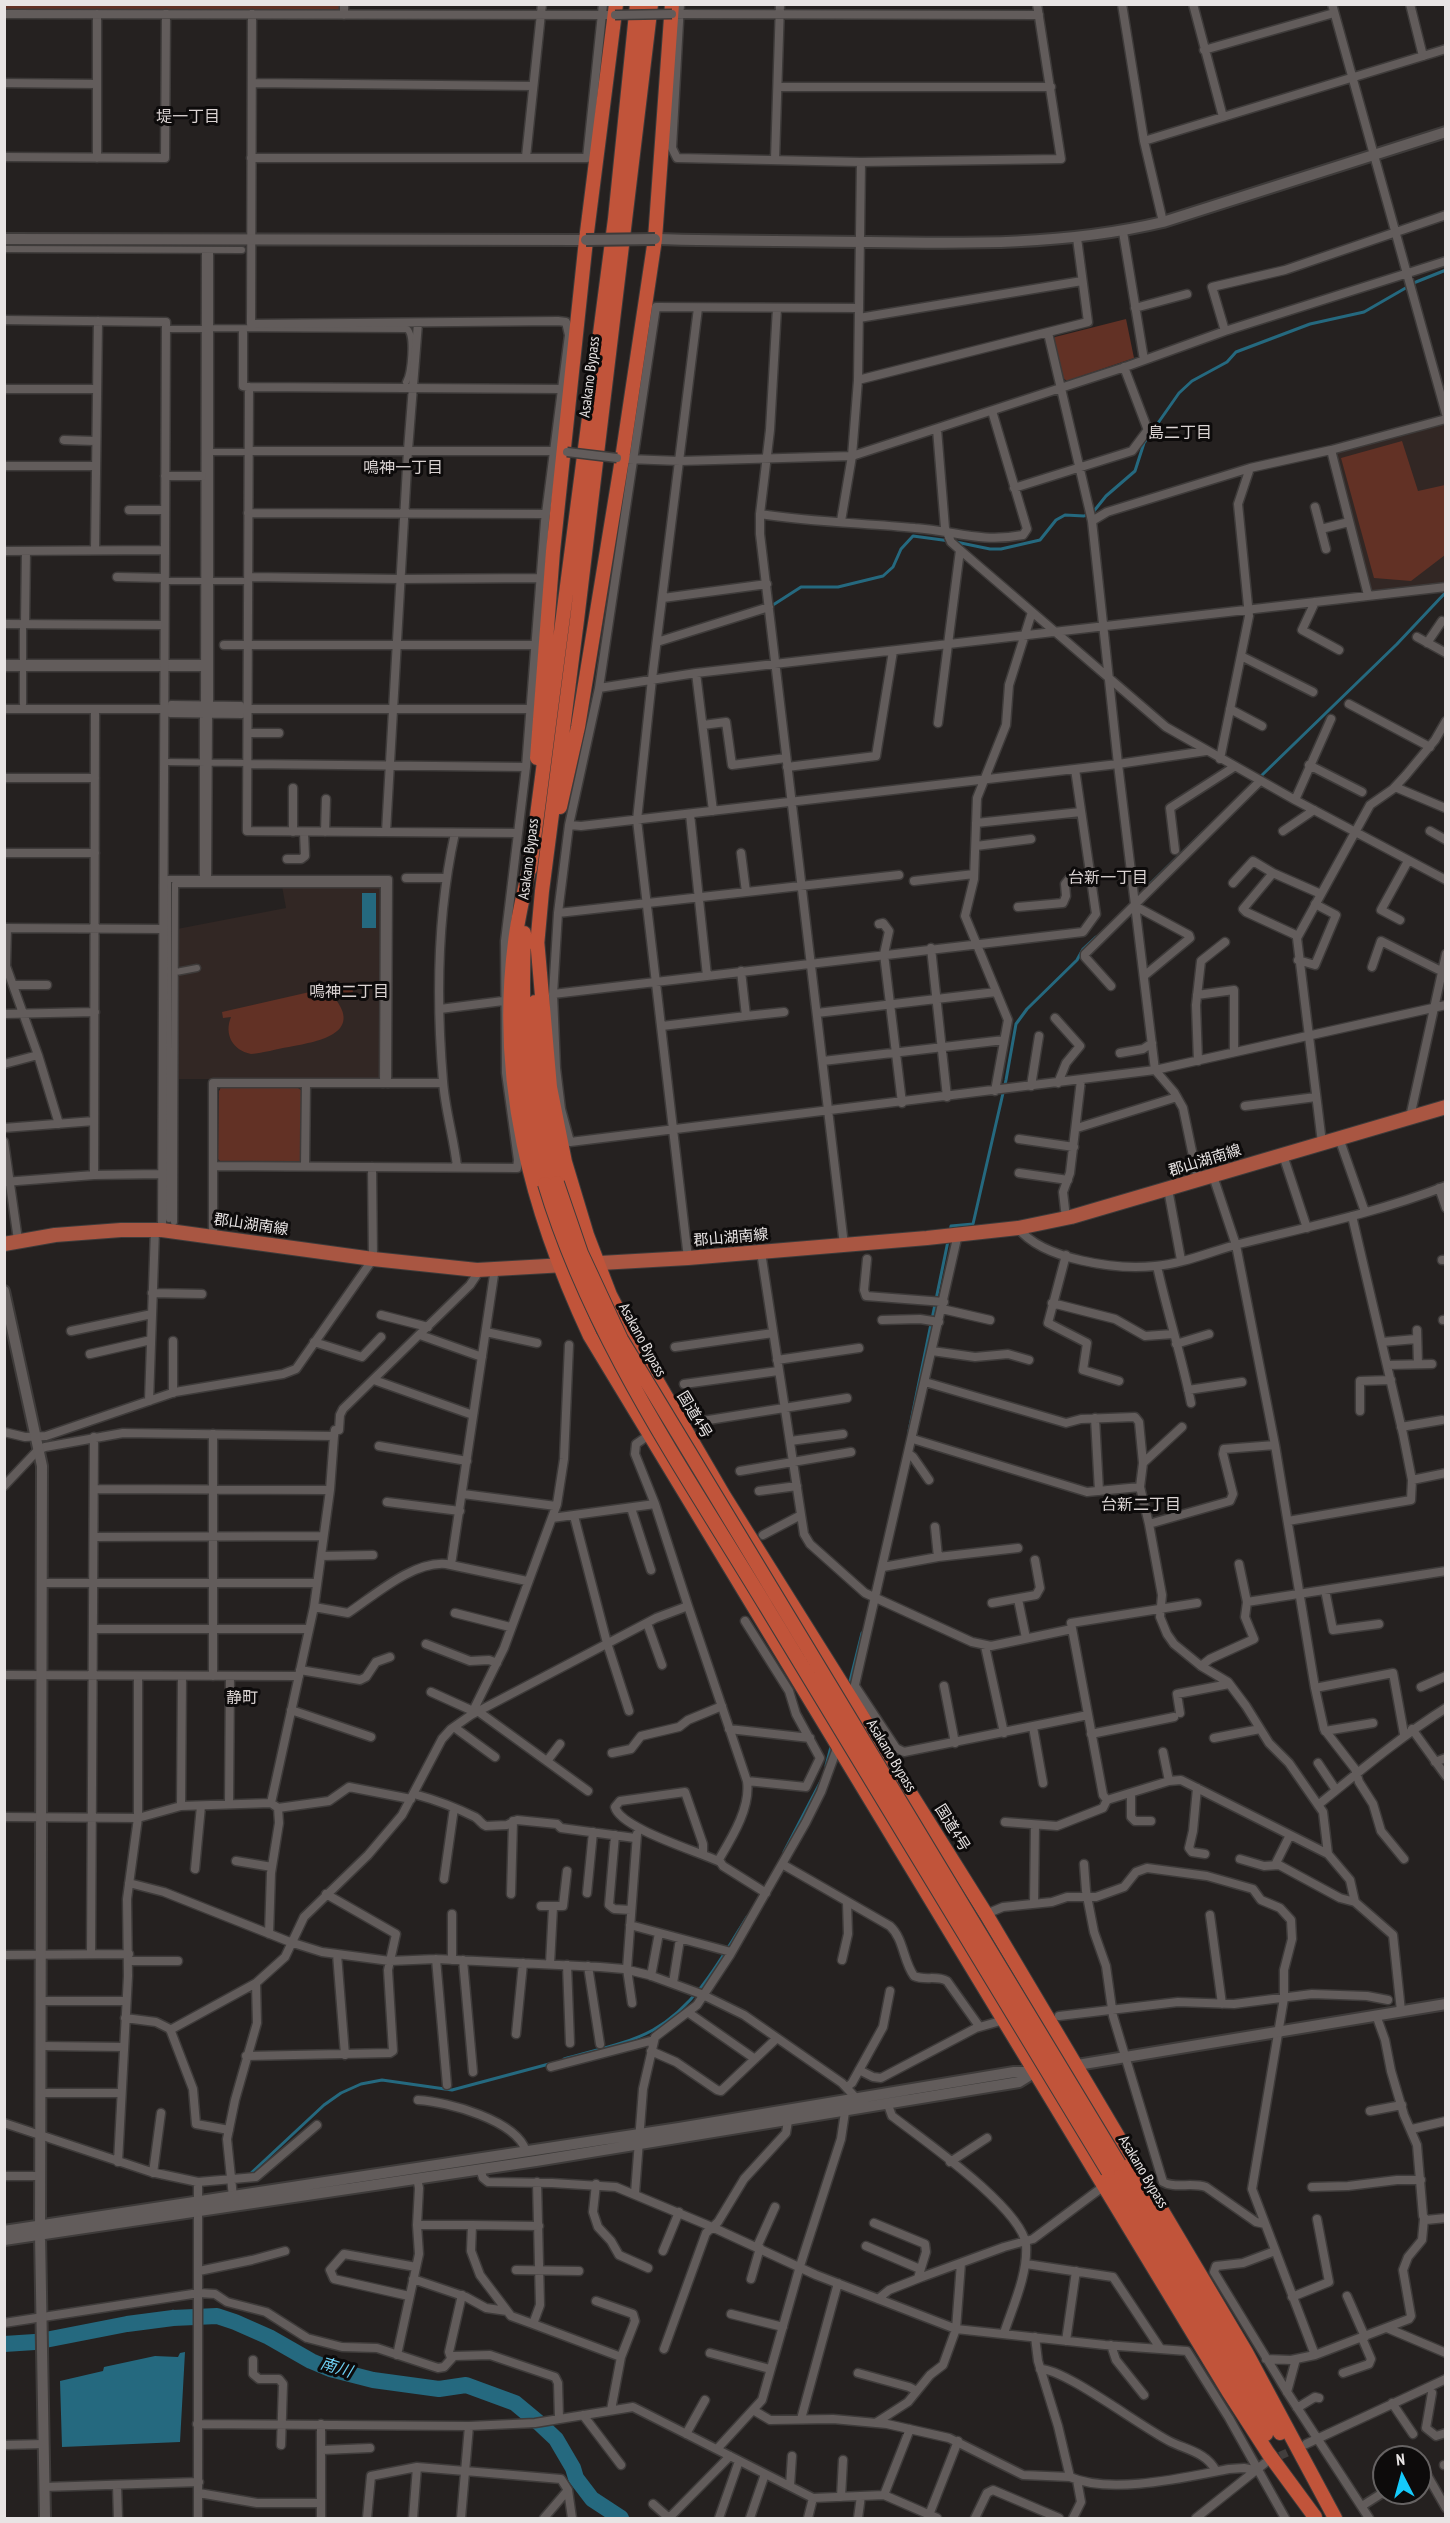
<!DOCTYPE html>
<html>
<head>
<meta charset="utf-8">
<style>
	body { margin:0 }
	#map { position:relative; width:1450px; height:2523px; overflow:hidden; background:#252120; font-family:"PT Sans Narrow",sans-serif }
	canvas { display:block }
	.frame { position:absolute; inset:0; border:6px solid #e8e4e4; pointer-events:none }
	.north { position:absolute; left:1372px; top:2445px; width:60px; height:60px; box-sizing:border-box; background:#0d0b0b; border:2px solid #656262; border-radius:50%; rotate:354deg; font-size:16px; font-weight:700; line-height:24px; text-align:center; color:#e8e4e4 }
	.north::after { content:''; display:block; margin:auto; width:21px; height:27px; background:#15cafb; clip-path:polygon(50% 0,100% 100%,50% 72%,0 100%) }
</style>
</head>
<body>
<div id="map">
<canvas width="1450" height="2523"></canvas>
<div class="frame"></div>
<div class="north">N</div>
</div>
<script>
const c = document.querySelector('canvas').getContext('2d');
c.lineJoin = 'round';
function fill(path, color) {
  c.fillStyle = color;
  c.fill(path, 'evenodd');
}
function trace(path, color, width, dash) {
  c.strokeStyle = color;
  c.lineWidth = width;
  c.lineCap = dash ? 'butt' : 'round';
  c.setLineDash(dash || []);
  c.stroke(path);
}
function drawText(font, color, halo, rows, align = 'center') {
  c.font = font + ' "PT Sans Narrow","Noto Sans JP",sans-serif';
  c.lineWidth = 6;
  c.setLineDash([]);
  c.textBaseline = 'middle';
  c.strokeStyle = halo;
  c.fillStyle = color;
  for (const [text, x, y, turn = 0] of rows) {
    c.save();
    c.translate(x, y);
    c.rotate((+turn || 0) * Math.PI / 180);
    c.textAlign = isNaN(turn) ? turn : align;
    if (halo) c.strokeText(text, 0, 0);
    c.fillText(text, 0, 0);
    c.restore();
  }
}
fill(new Path2D(`
	M1445 423 1446 583 1370 592 1335 453Z
	M282 886H382V1079H176L177 929 286 908Z`), '#322724');
fill(new Path2D(`
	M5 4H341V10L5 9Z
	M1126 319 1134 358 1067 381 1063 378 1053 339 1055 337Z
	M1402 441 1418 491 1445 485V555L1411 581 1374 578 1341 458Z
	M352 986 353 992 333 996C366 1035 314 1042 289 1047 276 1049 264 1053 251 1054 232 1050 224 1034 231 1017L223 1018 222 1012 314 991Z
	M221 1087 298 1088 301 1090V1160L298 1163 221 1162 218 1159 219 1091Z`), '#623125');
fill(new Path2D(`
	M362 893H376V928H362Z
	M185 2352 180 2442 62 2447 60 2381 103 2371 104 2367 155 2356 178 2357 180 2353Z`), '#25697f');
trace(new Path2D(`
	M956 542 990 549H1001L1040 540 1056 520 1065 515 1084 516 1094 511 1106 496 1135 471 1144 443 1179 393 1192 381 1227 362 1236 352 1310 324 1364 312 1416 282 1446 270
	M773 605 801 587H838L883 576 893 567 901 549 913 536 950 541
	M1260 777 1397 644 1446 592
	M1150 884 1203 832
	M950 1231 951 1226 973 1224 1006 1080 1016 1024 1027 1009 1077 960 1083 949 1096 937
	M909 1431 948 1241
	M849 1685 862 1633
	M826 1766 832 1743
	M784 1852 821 1781
	M564 2059C591 2051 628 2044 653 2030 697 2005 721 1959 747 1917
	M249 2175 324 2105 341 2093 361 2084 382 2080 452 2090 549 2064
	M173 2318V2311`), '#25697f', 3);
trace(new Path2D(`
	M4 2344 35 2342 127 2324 173 2318 217 2316 235 2322 269 2337 311 2361 330 2369 373 2380 439 2389 466 2385 515 2403 539 2423 556 2439 573 2468 576 2478 592 2499 621 2518`), '#25697f', 16);
trace(new Path2D(`
	M1269 2461 1301 2446`), '#423e3d', 8, [8, 4]);
const pedestrian = new Path2D(`
	M4 249 242 250
	M210 328 407 329C415 335 411 374 406 382
	M166 329H205
	M210 452H248
	M164 581H249
	M4 663H204
	M23 663V624
	M4 668H204
	M23 668V704
	M171 704 241 705
	M204 704 205 250
	M210 704V250
	M170 714 242 715
	M165 762 248 763
	M203 879V715
	M208 879 209 715
	M176 972 197 968
	M169 1219 168 879H389L388 1084
	M174 1222 175 884H384L383 1084`);
const minor = new Path2D(`
	M344 4V15
	M680 4 672 148 677 158 861 162 1061 159 1037 4
	M1122 4 1144 141 1163 222
	M1193 4 1223 117
	M1332 4 1446 414
	M1410 4 1423 56
	M4 14 615 15
	M675 14 1039 15
	M1204 50 1334 13
	M4 83 97 84
	M252 83 533 86
	M779 87H1051
	M1144 141 1446 49
	M4 157 165 158 166 14
	M526 157 542 4
	M97 158V14
	M251 158H587L603 4
	M775 159 780 4
	M1123 232 1144 360
	M777 308 770 430 760 514V534L844 1245
	M859 308 656 307 599 688 569 825 558 913 553 994 556 1068 561 1109 570 1142 1155 1070 1446 1005
	M1135 308 1187 294
	M859 318 1082 281
	M4 320 166 322 162 1230
	M1225 331 1212 287 1285 270 1446 215
	M243 332V386L249 387
	M1048 333 1092 521 1118 764 1155 1070 1174 1092 1183 1108 1198 1180
	M1124 367 1149 433
	M858 380 1088 322 1077 238
	M4 389H96
	M937 429 945 528 951 542 960 550 1166 727 1295 800 1446 880
	M64 440 95 441
	M1331 450 1368 595
	M248 451H558
	M628 459 680 461 852 456 1125 367 1225 331 1446 261
	M4 466H95
	M165 476H202
	M1014 488 1132 451 1147 431
	M1315 507 1326 549
	M129 510H165
	M248 513 546 514
	M760 514C811 522 863 523 915 528 956 531 980 543 1023 535L1027 529 992 411
	M841 521 852 456 858 380 861 162
	M1092 521 1107 512 1250 468 1331 450 1446 419
	M1321 529 1349 522
	M95 550 98 321
	M4 551 165 550
	M117 577 165 578
	M249 577 400 579 540 578
	M663 598 767 584
	M1315 602 1302 630 1339 650
	M4 624 164 625
	M25 624 26 551
	M1417 637 1446 653
	M657 642 769 607
	M1427 643 1442 621
	M224 645H535
	M1241 656 1313 692
	M696 673 713 811
	M599 688 696 673 1446 587
	M1349 704 1430 747
	M4 709H530
	M1230 709 1262 726
	M938 723 960 550
	M703 725 726 722 732 765 786 758
	M248 733H279
	M1220 759 1249 616 1238 504 1250 468
	M248 764 526 767
	M1309 765 1362 792
	M787 767 876 756 893 651
	M4 778H95
	M1395 787 1445 808
	M1295 800 1331 719
	M690 814 707 976
	M976 823 1081 812
	M569 825 581 826 1118 764 1206 751
	M1283 831 1314 810
	M1430 831 1446 840
	M293 832V788
	M325 832 326 799
	M386 832 408 450 418 323
	M455 833C437 914 436 998 443 1081 445 1110 454 1138 457 1167
	M517 833 247 831 249 387 561 389
	M976 846 1031 839
	M1175 850 1170 808 1234 767
	M4 853H95
	M741 853 746 892
	M287 859H301L305 856 304 832
	M1273 873 1243 909 1246 912 1298 936
	M406 878H446
	M914 881 974 874
	M1233 883 1253 861 1273 873 1321 894
	M1135 906 1189 935 1190 938 1144 976
	M1018 907 1063 903 1066 896 1065 884 1069 879 1091 877
	M558 913 899 875
	M1400 920 1381 910 1408 861
	M879 924 883 923 889 931 884 954 902 1103
	M4 928 164 929
	M7 928 6 966 38 1055 59 1124
	M931 948 947 1097
	M1298 960 1315 965 1336 915 1315 904
	M1372 967 1381 941 1441 971
	M13 985H47
	M1111 986 1085 957V954L1260 781
	M553 994 1083 932 1096 914 1075 769
	M1197 995 1234 990V1052
	M440 1009 503 1001
	M817 1013 996 992
	M4 1014 95 1012
	M746 1016 784 1012
	M1055 1018 1080 1046 1066 1063 1058 1083
	M662 1026 746 1016 741 971
	M1120 1053 1143 1049 1152 1043
	M823 1061 1004 1040
	M1198 1061 1196 1005 1201 961 1225 942
	M4 1064 38 1055
	M1031 1086 1039 1036
	M995 1091 1008 1020 965 916 974 879 977 798 1006 725 1009 685 1032 612
	M1245 1106 1316 1097
	M1410 1117 1446 954
	M4 1128 94 1121
	M1077 1128 1177 1097
	M1339 1138 1365 1212
	M1019 1139 1074 1147
	M4 1142 18 1240
	M1322 1143 1297 938 1370 805 1393 789 1406 775 1435 740 1446 721
	M1283 1155 1307 1228
	M214 1166 517 1168 518 1160 506 1073 505 941 526 767 545 521 569 335 566 322 558 321 251 324 252 14
	M305 1166 306 1084
	M1019 1173 1068 1180
	M94 1175 95 709
	M1213 1176 1236 1245 1275 1445 1315 1688 1393 1673 1404 1734
	M4 1182 94 1175 161 1174
	M1439 1188 1446 1208
	M1168 1189 1181 1260
	M1066 1218 1063 1192 1070 1173 1081 1080
	M1018 1228C1043 1260 1117 1270 1155 1266 1183 1264 1212 1251 1239 1244 1308 1227 1379 1212 1446 1186
	M213 1236V1083H443
	M761 1252 802 1521 804 1534 810 1544 865 1593 972 1642 991 1646 1072 1629
	M1066 1255 1048 1323 1087 1343 1083 1370 1119 1381
	M688 1258 637 820 652 679 698 308
	M867 1259 864 1290 866 1296 944 1302
	M1442 1260H1446
	M1157 1266C1167 1312 1182 1357 1191 1403
	M152 1293 202 1294
	M1052 1303 1115 1319 1145 1336 1173 1334
	M942 1309 990 1320
	M381 1315 428 1327
	M882 1320 920 1319 939 1322
	M1443 1320H1446
	M1417 1330 1418 1364
	M71 1331 152 1314
	M486 1332 537 1343
	M420 1335 482 1357
	M173 1341V1393
	M314 1342 362 1357 381 1337
	M1382 1342 1416 1339
	M1176 1344 1209 1334
	M675 1347 773 1333
	M932 1351 975 1357 1008 1354 1029 1360
	M90 1354 151 1340
	M777 1360 859 1348
	M1387 1365 1432 1364
	M374 1380 473 1415
	M925 1382 1066 1423 1081 1419 1135 1417 1139 1422 1143 1463
	M684 1384 778 1371
	M1188 1390 1242 1382
	M149 1401 155 1230
	M1360 1411V1381L1391 1380
	M1095 1418 1099 1491
	M696 1422 847 1398
	M1401 1427 1442 1420
	M4 1432 25 1437 46 1436 175 1392 283 1374 296 1369 373 1259 372 1167
	M213 1434V1676
	M649 1435 636 1444 635 1454 655 1504 688 1606
	M913 1439 1087 1492 1140 1487 1149 1524 1230 1501 1233 1494 1223 1454 1224 1449 1275 1445
	M790 1441 843 1434
	M379 1446 467 1461
	M909 1454 913 1457 929 1480
	M740 1471 851 1452
	M1412 1480 1446 1473
	M4 1486 38 1450 45 1447 123 1433 334 1436 335 1430H339L340 1415 343 1409 470 1285 476 1276 477 1270
	M1140 1487 1143 1463 1182 1427
	M94 1489 330 1490
	M759 1491 797 1486
	M463 1494 556 1506
	M387 1502 460 1511
	M631 1508 651 1570
	M574 1516 607 1643 629 1711
	M552 1518 655 1504
	M1288 1521 1411 1500 1412 1480 1403 1434 1352 1216
	M1149 1524 1162 1595 1160 1617 1167 1634 1174 1644 1201 1666 1228 1682 1246 1706 1269 1743 1289 1763 1323 1812 1328 1854 1350 1880 1355 1902 1393 1935 1401 2011
	M935 1527 938 1557
	M763 1535 801 1515
	M94 1537 323 1536
	M321 1556 373 1555
	M451 1565 495 1268
	M883 1567 938 1557 1018 1548
	M42 1583H317
	M1325 1590 1333 1630 1379 1624
	M1018 1599 1026 1638
	M1247 1602 1446 1571
	M992 1603 1036 1595 1040 1588 1035 1560
	M314 1607 348 1613C375 1595 413 1561 446 1564L527 1581
	M455 1613 510 1627
	M745 1621 789 1691 796 1714 820 1758 806 1787 747 1781
	M647 1623 662 1665
	M93 1629H309
	M426 1644 470 1661 489 1660 497 1663
	M985 1646 1004 1733
	M1201 1666 1210 1659 1254 1639 1245 1617 1247 1602 1239 1564
	M300 1670 360 1680 366 1677 376 1662 390 1657
	M4 1675 299 1676
	M855 1686 896 1748 904 1752 1088 1715
	M944 1686 955 1743
	M1421 1687 1446 1676
	M1315 1688 1324 1729 1355 1769 1359 1782 1373 1804 1381 1831 1404 1859
	M431 1692 473 1711
	M851 1702 958 1234
	M291 1710 371 1737
	M479 1712 588 1791
	M1180 1713 1177 1694 1229 1684
	M471 1715 504 1648 557 1504 564 1459 569 1345
	M454 1727 495 1757
	M1033 1727 1043 1783
	M729 1729 810 1738
	M1412 1729 1446 1776
	M1325 1731 1373 1723
	M1091 1734 1174 1717
	M1214 1738 1260 1729
	M1163 1752 1169 1781
	M612 1753 631 1749 641 1736 679 1727 688 1720 722 1706
	M547 1761 560 1744
	M1435 1762 1446 1758
	M1318 1763 1336 1790
	M1197 1788 1193 1831 1189 1848 1192 1852 1205 1854
	M414 1794C436 1800 455 1807 475 1817 480 1820 481 1824 486 1826L507 1825 517 1820 557 1824 561 1828 635 1838
	M1131 1794V1817L1135 1821H1151
	M1107 1800 1103 1795 1071 1623 1197 1603
	M1107 1800 1169 1781 1181 1780 1328 1854
	M229 1804 230 1676
	M1318 1805C1360 1771 1400 1737 1446 1708
	M181 1806 182 1676
	M278 1808 329 1801 349 1787 411 1799
	M4 1817 138 1818 181 1806 271 1803
	M1005 1822 1057 1826 1103 1808 1107 1800
	M615 1835 609 1905 614 1909 631 1910
	M1240 1859 1264 1866 1279 1865 1340 1898 1355 1902
	M719 1860 723 1866 766 1893
	M236 1861 272 1867
	M782 1864 890 1926C904 1939 903 1961 914 1976 925 1981 936 1975 947 1981L979 2026
	M1084 1864 1086 1891 1094 1932 1106 1966 1113 2016 1163 2182C1174 2189 1192 2182 1206 2187L1256 2222 1265 2224
	M1275 1865 1290 1835
	M195 1869 201 1806
	M444 1879 454 1808
	M129 1883 164 1892 290 1942 322 1952 390 1961 436 1959 600 1967 624 1969 649 1975 701 1994 744 2015 842 2083 856 2098
	M587 1893 593 1832
	M511 1894 513 1821
	M1034 1903 1035 1825
	M541 1906H563L567 1871
	M986 1914 1003 1907 1052 1902 1067 1897H1096L1124 1887 1136 1872 1147 1868 1207 1876 1253 1889 1261 1900 1280 1908 1291 1920 1292 1939 1284 1970V1998L1252 2189 1315 2355
	M1210 1915 1222 2004
	M630 1925 731 1952
	M269 1934 271 1873 279 1823 278 1808 271 1803 314 1607 330 1490 334 1436
	M91 1954 94 1437
	M337 1954 345 2055
	M4 1955 129 1954
	M436 1959 447 2085
	M452 1960V1914
	M463 1960 473 2072
	M842 1960 848 1934 847 1902
	M129 1961H178
	M550 1964 553 1907
	M567 1965 570 2043
	M588 1966 600 2044
	M651 1976 659 1933
	M673 1983 680 1939
	M41 2001H126
	M632 2003 627 1969 637 1834
	M689 2013 755 2059
	M1376 2015 1385 2040 1391 2071 1404 2115 1417 2145 1423 2216 1426 2220 1446 2218
	M1059 2016 1178 2002 1234 2004 1312 1994 1367 1996 1388 2000
	M125 2018 156 2022 170 2029 193 2089 196 2124 229 2130
	M170 2030 256 1983
	M516 2034 523 1963
	M41 2046 124 2047
	M651 2051 676 2062 717 2090 721 2091 777 2038
	M246 2056 390 2053 393 2051 388 1970 396 1934 326 1894
	M551 2067 654 2040
	M859 2070 873 2077 881 2078 976 2028 1004 2020
	M847 2087 852 2083 883 2027 890 1991
	M41 2093H121
	M418 2100C448 2102 516 2120 526 2151
	M888 2105 892 2116C922 2139 1022 2208 1026 2245 1028 2274 1013 2306 1004 2333
	M1370 2111 1402 2105
	M4 2123 151 2172 198 2182V2518
	M1412 2129 1446 2121
	M118 2162 128 1976 127 1899 138 1818V1676
	M950 2162 987 2138
	M480 2169 483 2178 488 2182 552 2183 616 2187 712 2227 816 2275 956 2329 1105 2345 1187 2351 1229 2418 1285 2518
	M153 2173 161 2113
	M4 2176H40
	M198 2182 256 2177 317 2125
	M537 2182 540 2305 533 2324 621 2357
	M596 2184 593 2212 598 2227 611 2241 619 2255 648 2268
	M1312 2187 1348 2186 1397 2180H1421
	M635 2193 643 2089 655 2037 697 2005 730 1955 806 1822 821 1792 839 1743
	M233 2197 227 2139 235 2100 257 2023 256 1983 285 1957 304 1917 368 1855 402 1815 442 1739 451 1729 471 1715 656 1618 688 1606 747 1781C751 1808 731 1839 718 1861 697 1851 620 1828 615 1807L620 1801 685 1792 703 1844V1853
	M874 2223 925 2244 926 2252 918 2278
	M417 2225H472L471 2251 480 2275 511 2316 533 2324
	M472 2225 539 2226
	M866 2246 920 2269
	M757 2247 775 2207
	M663 2251 679 2212
	M1275 2251 1243 2263 1216 2266 1214 2272 1287 2392 1369 2518
	M1026 2264 1113 2277 1160 2348
	M516 2270 579 2271
	M199 2271 252 2260 285 2251
	M413 2279 466 2297 486 2308 507 2311
	M751 2279 760 2248
	M409 2296 334 2279 330 2270 344 2254 416 2267
	M1347 2296 1365 2337
	M1292 2297 1329 2282 1317 2219
	M878 2299 889 2290 922 2277 1004 2247 1033 2239 1104 2186
	M596 2301 633 2314 635 2321 621 2357 611 2410
	M731 2314 783 2327
	M4 2323 199 2293 215 2294 227 2302 266 2312 307 2338 342 2347 377 2348 438 2368 444 2367 454 2356 490 2355 555 2377 558 2383 559 2418
	M1387 2328 1446 2353
	M1035 2337 1038 2361 1058 2426 1070 2477C1111 2495 1186 2477 1229 2469L1244 2468 1254 2470
	M1066 2341 1076 2271
	M1111 2345 1116 2360 1144 2395
	M664 2349 706 2233 718 2222 744 2179 786 2133 788 2121
	M710 2353 770 2369
	M397 2355 419 2254 417 2225 419 2188 417 2178
	M451 2358 449 2352 462 2295
	M1266 2359 1291 2360 1315 2355 1409 2319 1411 2316 1403 2270 1408 2257 1422 2240 1424 2219
	M253 2360V2374L259 2379H279L283 2384 281 2445
	M1040 2369C1064 2368 1142 2428 1171 2442 1188 2450 1207 2453 1216 2471
	M858 2373 909 2387 917 2391
	M1343 2373 1369 2364 1371 2359 1362 2338
	M1287 2392 1296 2359
	M1432 2393 1426 2428 1436 2436 1446 2433
	M1392 2403 1413 2434
	M1297 2408 1315 2397 1319 2398
	M753 2410 770 2420 833 2419 887 2424 949 2438 1023 2475 1070 2477
	M583 2415 621 2465
	M801 2419 838 2283
	M877 2422 908 2402 930 2375 943 2365 956 2329 961 2263
	M197 2424 469 2426 535 2423 633 2407 813 2498 884 2495 937 2518
	M321 2424V2518
	M686 2434 705 2400
	M1306 2444 1446 2379
	M4 2445 44 2444
	M717 2449 762 2400 800 2266 841 2139 845 2112
	M322 2450 370 2448
	M1444 2465H1446
	M1420 2471 1426 2473 1446 2508
	M117 2485 118 2518
	M790 2486 792 2456
	M44 2487 199 2482
	M199 2493 257 2503H320
	M884 2495 910 2429
	M841 2497 843 2460
	M653 2504 669 2518
	M1362 2506 1384 2492
	M929 2515 958 2441
	M367 2518 371 2476 417 2467 561 2479 568 2490 572 2518
	M413 2518 417 2467
	M461 2518 469 2426
	M544 2518 568 2490
	M669 2518 730 2456
	M719 2518 739 2461
	M750 2518 765 2474
	M808 2518 813 2498
	M858 2518 861 2496
	M975 2518 987 2493 993 2490 1059 2518
	M1073 2518 1081 2502 1077 2480
	M1196 2518 1265 2463`);
const tertiary = new Path2D(`
	M4 239 586 240
	M655 239C726 241 797 241 869 242 968 244 1066 245 1163 222L1446 132
	M4 1291 42 1466 40 2235 45 2518
	M4 2231 679 2128 1014 2072H1035L1446 2004
	M4 2240 536 2161 1019 2082 1035 2072`);
const primary = new Path2D(`
	M4 1244 55 1235 121 1230H162L373 1259 477 1270 688 1258 927 1238 1018 1228 1071 1217 1446 1107`);
const trunk = new Path2D(`
	M537 758 553 551 586 240 616 4
	M560 807 578 727 622 459 655 239 672 4
	M531 861C525 888 518 915 515 942 497 1081 531 1210 590 1336L1228 2391 1268 2453 1315 2517
	M530 869 615 219 637 4
	M524 933C521 1018 524 1101 545 1184
	M537 939 550 1087 565 1162 587 1235 610 1295 636 1345 724 1496 986 1914 1246 2352 1335 2518
	M537 946 542 891 577 620 651 4
	M535 1002C534 1063 543 1123 557 1183
	M1119 2164 1280 2433
	M1108 2171 1266 2434`);
trace(pedestrian, '#3e3b3a', 9);
trace(minor, '#3e3b3a', 11);
trace(tertiary, '#3e3b3a', 14);
trace(primary, '#3e3b3a', 16);
trace(trunk, '#3e3b3a', 16);
trace(pedestrian, '#625c5b', 6);
trace(minor, '#625c5b', 8);
trace(tertiary, '#625c5b', 10);
trace(primary, '#a95642', 14);
trace(trunk, '#c1543a', 14);
const minorBridge = new Path2D(`
	M615 15 672 14
	M567 452 617 458`);
const tertiaryBridge = new Path2D(`
	M586 240 655 239`);
const trunkBridge = new Path2D(`
	M557 1183 581 1253 621 1339 1119 2164
	M545 1184C591 1338 685 1472 767 1608 881 1795 994 1983 1108 2171`);
trace(minorBridge, '#3e3b3a', 11, []);
trace(tertiaryBridge, '#3e3b3a', 14, []);
trace(trunkBridge, '#3e3b3a', 16, []);
trace(minorBridge, '#625c5b', 8);
trace(tertiaryBridge, '#625c5b', 10);
trace(trunkBridge, '#c1543a', 14);
drawText('15px', '#e8e4e4', '#0d0b0b', [
	["Asakano Bypass",590,377,-83],
	["Asakano Bypass",529,859,-83],
	["郡山湖南線",1205,1161,-17],
	["郡山湖南線",251,1225,8],
	["郡山湖南線",731,1238,-5],
	["Asakano Bypass",642,1340,61],
	["国道4号",694,1415,59],
	["Asakano Bypass",891,1756,59],
	["国道4号",952,1828,58],
	["Asakano Bypass",1143,2172,59]
]);
drawText('16px', '#dad3d2', '#0d0b0b', [
	["堤一丁目",188,117],
	["島二丁目",1180,433],
	["鳴神一丁目",403,468],
	["台新一丁目",1108,878],
	["鳴神二丁目",349,992],
	["台新二丁目",1141,1505],
	["静町",242,1698]
]);
drawText('italic 16px', '#6fd2f6', '#0d0b0b', [
	["南川",336,2368,17]
]);
</script>
</body>
</html>
